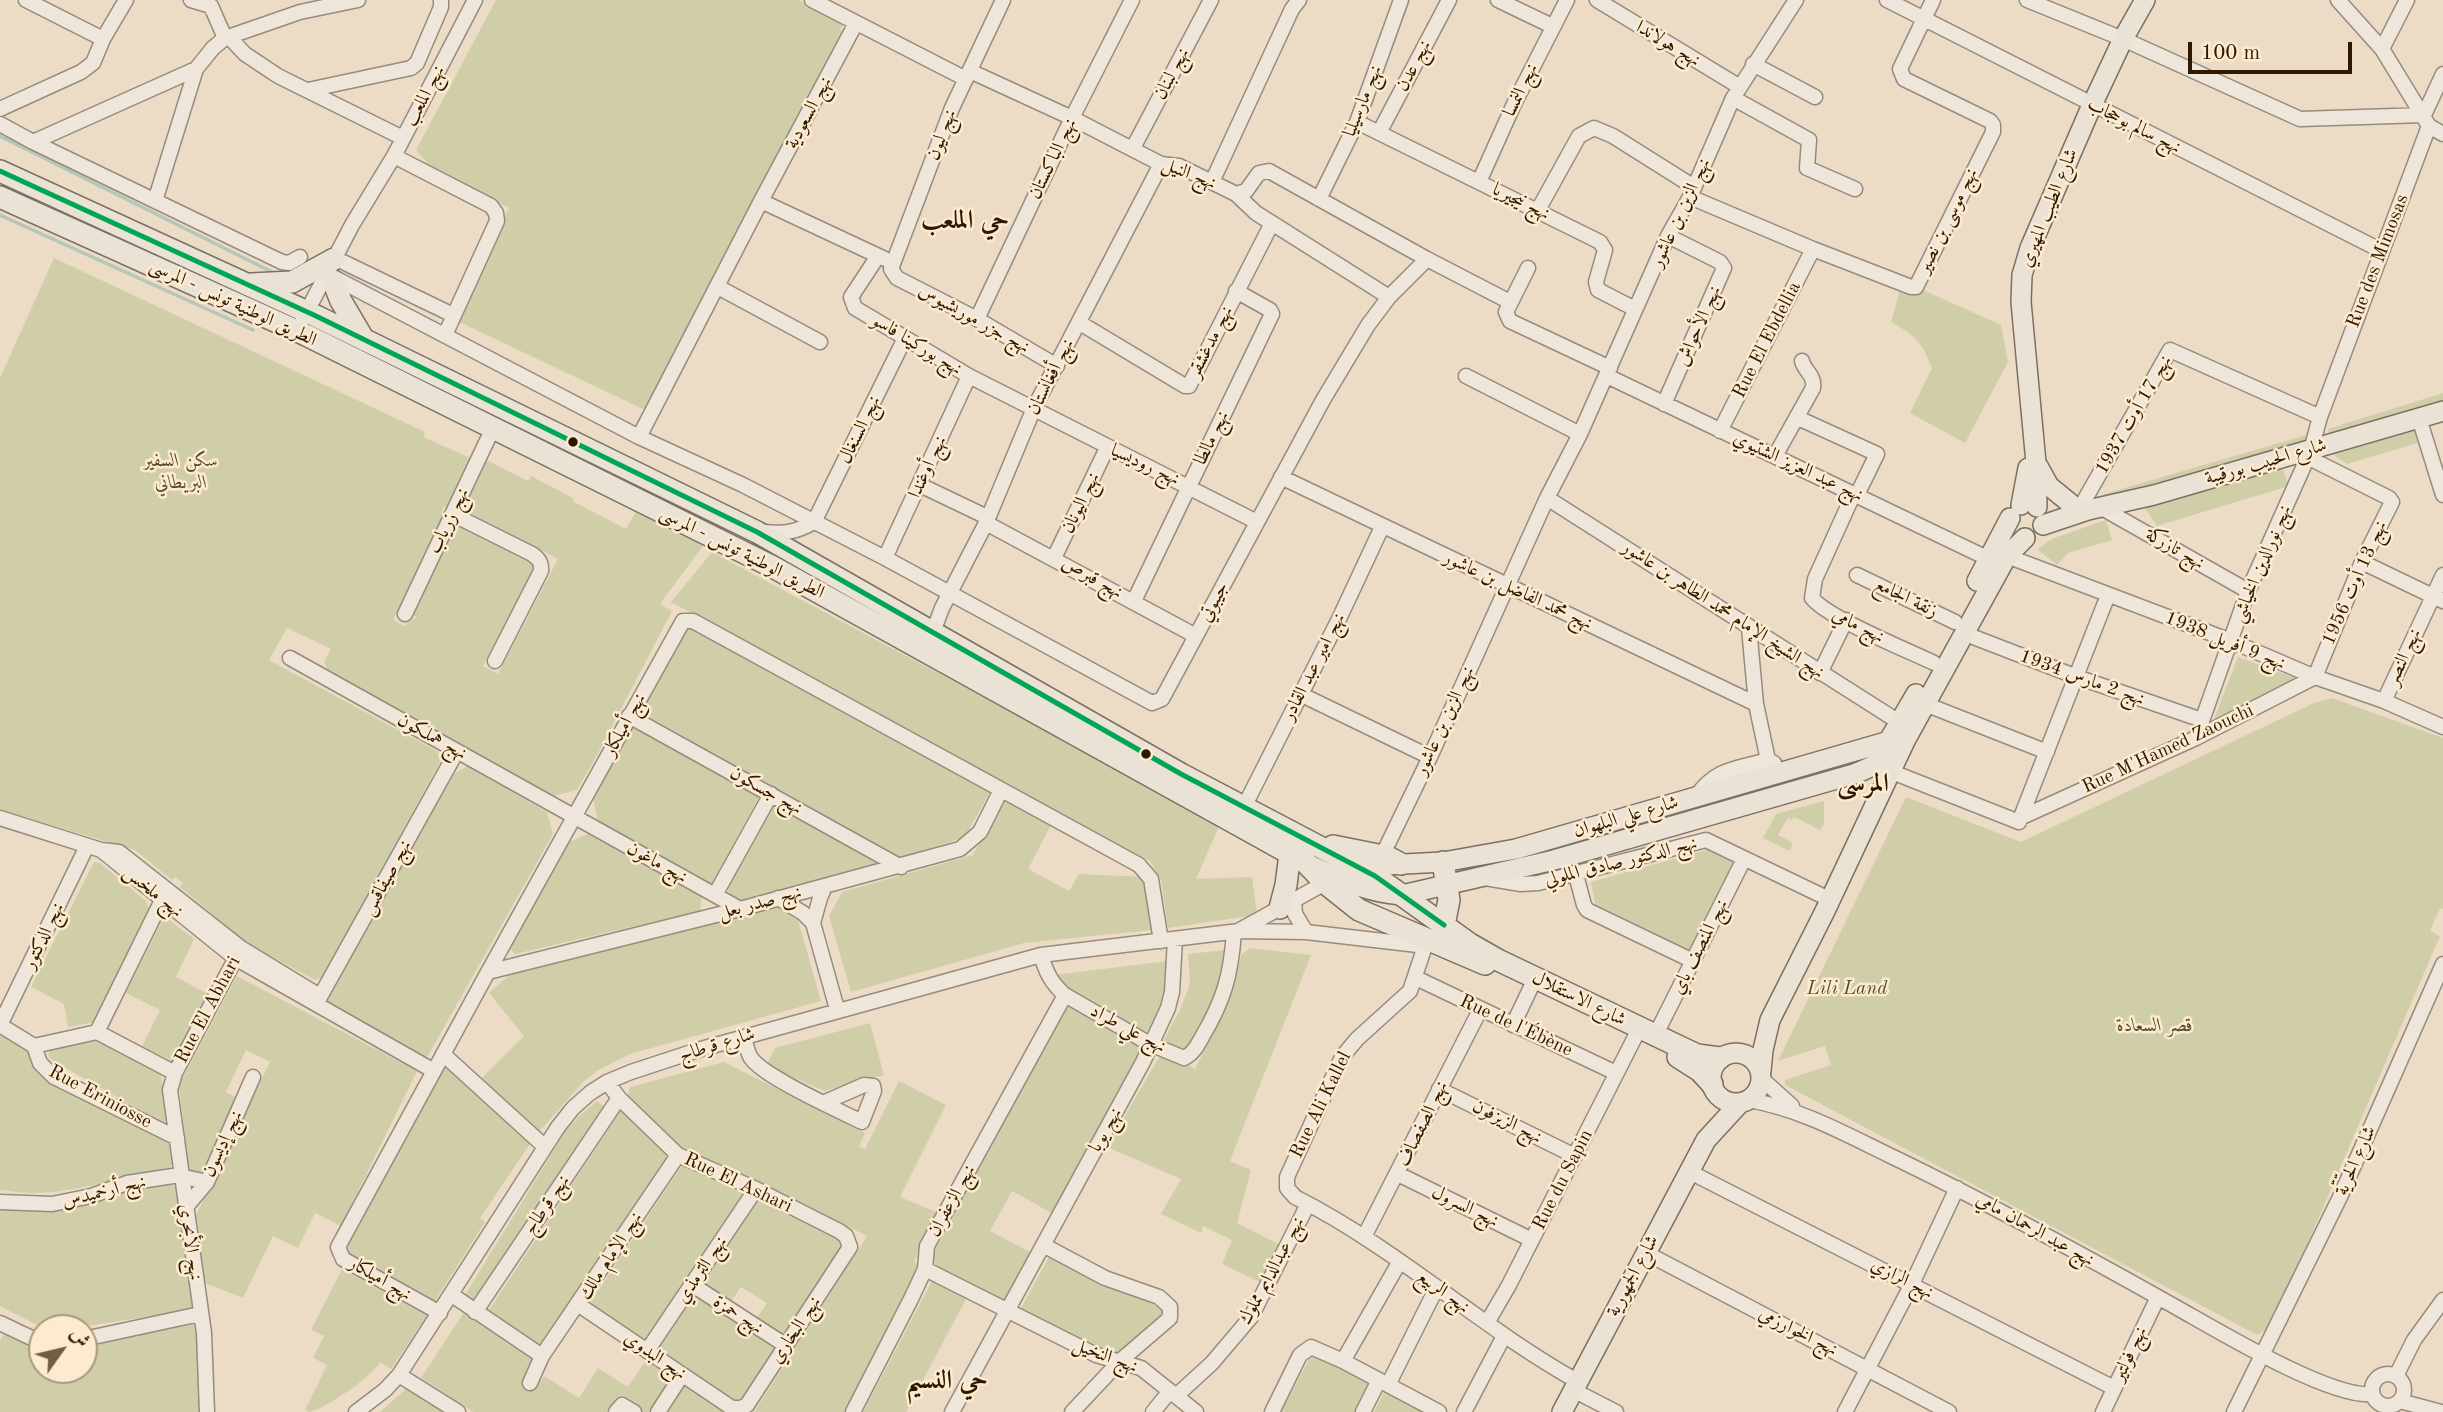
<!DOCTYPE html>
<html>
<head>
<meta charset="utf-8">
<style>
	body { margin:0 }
	#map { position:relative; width:2443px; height:1412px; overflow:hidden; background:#ecdcc6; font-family:"Old Standard TT",Amiri,serif }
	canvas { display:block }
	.north { position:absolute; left:28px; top:1314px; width:70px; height:70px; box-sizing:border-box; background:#fcebd0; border:2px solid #aa977d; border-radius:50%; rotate:56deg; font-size:19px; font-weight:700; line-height:28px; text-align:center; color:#2e1800 }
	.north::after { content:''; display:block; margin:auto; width:24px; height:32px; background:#705d45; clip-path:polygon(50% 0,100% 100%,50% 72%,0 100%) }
	.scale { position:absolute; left:2188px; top:42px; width:164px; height:32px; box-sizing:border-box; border:4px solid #2e1800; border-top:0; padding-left:9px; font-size:21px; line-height:24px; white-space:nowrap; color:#2e1800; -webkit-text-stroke:5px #fcebd0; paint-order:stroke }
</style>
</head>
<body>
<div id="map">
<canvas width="2443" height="1412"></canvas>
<div class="north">ش</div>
<div class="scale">100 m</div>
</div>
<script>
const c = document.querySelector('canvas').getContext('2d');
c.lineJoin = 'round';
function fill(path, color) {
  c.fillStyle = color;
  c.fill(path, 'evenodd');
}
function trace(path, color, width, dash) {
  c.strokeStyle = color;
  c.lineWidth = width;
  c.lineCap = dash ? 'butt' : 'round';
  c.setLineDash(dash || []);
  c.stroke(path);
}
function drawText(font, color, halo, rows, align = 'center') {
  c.font = font + ' "Old Standard TT",Amiri,serif';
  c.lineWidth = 5;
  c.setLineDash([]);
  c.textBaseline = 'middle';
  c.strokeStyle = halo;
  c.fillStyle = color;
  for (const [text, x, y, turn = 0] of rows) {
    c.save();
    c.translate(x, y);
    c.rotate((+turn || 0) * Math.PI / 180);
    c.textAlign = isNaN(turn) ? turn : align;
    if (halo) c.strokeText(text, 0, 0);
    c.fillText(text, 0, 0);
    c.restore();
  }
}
fill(new Path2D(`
	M496 0H799L843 24 840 30 845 33 745 216 645 410 455 320 509 208 435 172 416 150Z
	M54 258 425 432 423 437 475 460 449 508 444 506 441 513 446 516 393 620 404 626 417 617 410 613 456 522 536 564 483 666 498 674 558 559 461 509 486 460 528 481 531 476 573 498 572 501 626 529 637 510 705 543 660 604 672 611 595 759 577 790 554 796 329 672 324 662 331 649 287 628 269 660 437 751 440 762 323 977 315 980 248 944 180 887 183 883 175 877 172 880 135 850 0 810V378Z
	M1901 287 1923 290 2001 325 2008 362 1965 443 1910 413 1932 368C1921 341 1917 337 1891 322Z
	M2443 393V404L2331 439 2328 429Z
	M2416 427 2421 442 2347 464 2332 454Z
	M2310 434 2307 446 2103 506 2104 494Z
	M2282 467 2289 486 2157 526 2145 508Z
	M2106 520 2112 540 2068 553 2057 565 2037 549 2054 538Z
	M712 552 1220 824 1196 879 1252 877 1257 915 1168 928 1161 880 1150 861 671 602Z
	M686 624 990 792 965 837 901 858 644 714 641 706Z
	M2238 657 2301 680 2214 719Z
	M2332 698 2443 738V909L2440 908 2430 931 2440 936 2272 1326 2257 1335 1785 1085V1080L1831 1065 1825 1046 1778 1061 1906 797 2021 842 2314 703Z
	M630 726 759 797 712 884 598 821 593 799Z
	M467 766 547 812 553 834 425 1061 324 1003 454 774Z
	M1004 799 1051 825 1028 869 1069 891 1079 874 1144 877 1152 930 1024 943 851 992 829 916 842 892 973 855Z
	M1824 801V824L1820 830 1794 817 1792 820 1788 818 1778 835 1793 843 1790 851 1763 838 1776 814Z
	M772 804 875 862 876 867 740 902 730 897 727 887Z
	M588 834 702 897 700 911 515 954 509 948 566 843Z
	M1713 848 1736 858 1694 952 1595 904 1591 882Z
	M94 862 100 863 146 901 149 911 95 1022 68 1027 64 1004 31 987Z
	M776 907 798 920 821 1001 630 1054 597 1071 584 1081 537 1134 478 1082 524 1036 489 993 514 971Z
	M168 919 194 939 176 977 208 994 174 1062 142 1046 160 1010 126 993 162 921Z
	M1250 948 1311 955 1230 1161 1251 1170 1237 1223 1282 1246 1264 1284 1222 1264 1232 1240 1203 1226 1201 1233 1161 1214 1181 1179 1107 1147 1162 1052 1195 1069C1214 1032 1233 996 1241 955Z
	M1225 950 1230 960 1189 1058 1162 1043 1180 1010 1190 984 1188 954Z
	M1168 961 1173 981 1150 1030 1143 1032 1063 987 1054 975Z
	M237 976 417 1071 341 1226 315 1213 298 1248 273 1236 243 1298 205 1283 196 1215 270 1062 246 1050 226 1092 239 1099 204 1175 189 1170 179 1085Z
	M1071 1006 1144 1047 1055 1215 1012 1191 990 1231 1034 1254 1009 1301 999 1304 933 1268 929 1261 1066 1007Z
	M870 1023 884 1075 824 1091 770 1067 768 1062 775 1048Z
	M0 1028 33 1046 38 1066 167 1140 171 1145 174 1160 169 1169C124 1175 79 1193 33 1193 22 1193 11 1191 0 1190Z
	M93 1038 161 1074 168 1126 53 1061 48 1055 53 1046Z
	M441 1062 532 1141 480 1218 485 1222 435 1301 350 1254 346 1243Z
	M724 1062 865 1133 859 1146 865 1149 899 1081 946 1105 900 1197 939 1213 914 1261 920 1269 847 1412H754L867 1236 753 1180 680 1147 628 1096 630 1087Z
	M597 1101 608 1110 475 1309 462 1300 565 1132 580 1115Z
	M622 1109 671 1159 540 1348 487 1313Z
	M682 1165 747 1190 646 1344 588 1306Z
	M172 1184 177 1189 195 1310 72 1328H43L0 1306V1205L36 1211 73 1206 119 1193Z
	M759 1198 845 1240V1248L789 1334 779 1335 756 1319 767 1303 741 1287 729 1304 700 1285Z
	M1049 1257 1101 1285 1142 1297 1167 1313 1116 1360 1019 1312Z
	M342 1269 427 1316 391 1369 380 1362C373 1376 324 1410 309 1412L305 1410 327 1365 313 1358 324 1336 311 1330Z
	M932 1281 966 1299 906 1412H863Z
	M692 1294 773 1347 775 1355 744 1402H736L659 1352V1345Z
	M464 1312 537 1360 522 1383 534 1391 544 1376 579 1398 598 1368 628 1387 648 1357 673 1374V1382L653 1412H473L421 1378Z
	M194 1324 198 1328 206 1412H0V1341L4 1334 14 1332 42 1347V1370H84V1342Z
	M1314 1350 1374 1383 1359 1412H1281Z
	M685 1384 728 1412H667Z
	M406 1389 446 1412H380Z
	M1391 1391 1431 1412H1374L1384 1392Z`), '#d0cea9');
trace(new Path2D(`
	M0 136 274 273
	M0 215 253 330`), '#b6c6b9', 3.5);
const minor = new Path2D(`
	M26 0 103 39
	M191 0 211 6 225 38
	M812 0 966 79
	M1003 0 952 108 891 269 897 278 977 319 1057 366
	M1498 0 1552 26
	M1597 0 1740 87
	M1887 0 2382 251
	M2027 0 2123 39 2300 119 2424 115
	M229 37 245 54 278 76 403 138
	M2382 49 2407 0
	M1753 64 1815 97
	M970 71 1072 118 1161 164 1179 166 1236 194 1246 191 1259 173 1269 171 1427 259 1510 302
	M308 90 411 68 417 63 441 7V0
	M1733 98 1809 140 1807 168 1855 189
	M0 109 81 72 93 63 103 39 126 0
	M2424 115 2443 74
	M1357 122 1600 242 1605 250 1596 282 1598 290 1635 309
	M0 124 33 142 282 262 289 263 300 257
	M2429 126 2443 134
	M1379 133 1449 0
	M33 142 196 69
	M1133 148 1211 0
	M394 156 491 206 496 213 497 221 445 335
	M1212 182 1292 9 1299 0
	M1479 182 1514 104 1567 0
	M1236 194 1256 213 1389 297
	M1690 197 1813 249 1911 287H1916L1993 132V125L1990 121 1904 79 1900 69 1933 0
	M1319 199 1357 122 1401 0
	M155 201 196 69 213 48 225 38 300 12 358 0
	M761 201 885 259
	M1538 210 1579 136 1594 128 1613 136 1694 187
	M878 256 851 297 855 308 969 376 1257 522
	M343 262 453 315
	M1528 268 1506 312 1510 321 1610 368
	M335 278 639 437 743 485 885 558 1152 703 1162 699 1323 400 1368 325 1389 297 1427 259
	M718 287 820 342
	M303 319 352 225 394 156 475 0
	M977 319 1072 118 1132 0
	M1080 323 1185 386H1189L1272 223
	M1466 376 1580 434
	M1607 376 1989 559
	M1664 404 1724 268 1720 262 1668 236
	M1798 418 1877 454 1857 495
	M2419 418 2443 495
	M1720 431 1813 249
	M639 437 761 201 856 23
	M1775 456 1813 388C1815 375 1805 372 1802 361
	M1281 477 1756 704
	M920 485 987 517
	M1854 493 1815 579 1812 598C1828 618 1907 650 1934 663
	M1547 498 1899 722
	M2102 508 2248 591
	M2081 513 2080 508 2170 350 2320 417
	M452 514 532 554C539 559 542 563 541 571L495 661
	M986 523 1196 636
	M765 532C785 534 796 532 814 522L905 338
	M2007 556 2231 641 2315 677 2384 701 2443 727
	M885 558 969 376
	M1054 558 1107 448
	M2362 562 2443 601
	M1857 575 1955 622
	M1134 601 1272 314 1270 310 1236 291
	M405 614 493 428
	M1749 628 1756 704 1768 760
	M933 632 942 608 986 523 1034 408 1161 164
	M1963 633 2077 677 2202 720
	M290 658 740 909
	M1820 673 1846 620
	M1300 694 1430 757
	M2384 701 2443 575
	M1925 704 2047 752
	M629 716 901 867
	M2196 738 2248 591 2311 450 2320 417 2429 126 2382 49 2338 0
	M1882 768 2019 822 2108 595
	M1696 797C1715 768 1737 769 1768 760L1774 763
	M1244 807 1339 619 1382 527
	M0 818 101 850 119 852 241 948 318 995
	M2020 818 2196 738 2315 677 2362 562 2392 502 2389 498 2307 457
	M101 850 235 958 434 1071
	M1382 856 1430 757 1547 498 1580 434 1668 236 1690 197 1733 98 1796 0
	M1576 875 1584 905 1587 910 1693 961
	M1485 878 1521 884 1538 883 1706 840 1831 900
	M825 886 820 898 813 923 837 1009
	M715 895 771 794
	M778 898 803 913 813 923
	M1294 899 1295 914 1306 932
	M1240 930 1325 883
	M1427 940 1410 991 1357 1039 1342 1057 1287 1177V1188L1295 1197C1396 1248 1479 1326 1577 1381
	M1041 955C1046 972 1051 983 1065 995L1150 1044 1184 1058C1193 1054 1197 1046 1202 1037 1224 1000 1231 975 1234 932
	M488 972 740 909 960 849 980 832 1001 790
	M1416 978 1616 1073
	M316 1004 457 751
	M0 1025 87 846
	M0 1025 34 1046 97 1032 175 1073
	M1513 1025 1532 985
	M97 1032 166 892
	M1655 1036 1744 859
	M744 1037C746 1043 747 1052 751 1058 764 1077 838 1110 862 1122L874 1091 873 1086 864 1085 823 1103
	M34 1046 40 1063 54 1077 177 1138
	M443 1054 544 1146
	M1762 1079 1792 1106
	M1439 1089 1575 1156
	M1749 1100C1804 1110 1845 1134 1895 1158 1992 1205 2087 1257 2181 1310 2220 1332 2332 1399 2372 1394
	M1688 1171 2114 1388
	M1398 1174 1532 1240
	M0 1202 52 1204 91 1196 127 1183 173 1176H180L207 1182
	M186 1207 207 1182 253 1077
	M1364 1237 1480 1010
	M1043 1245 1105 1278 1159 1297 1170 1307V1318L1120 1361 1072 1412
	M1646 1253 1949 1412
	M925 1269 1096 1355 1141 1368 1196 1412
	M691 1284 785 1345
	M452 1295 542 1356
	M579 1305 732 1408H741L747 1405 850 1247 846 1236 839 1231 756 1189 678 1155 619 1098 607 1082
	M475 1312 619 1098
	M440 1313 343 1259 338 1247 488 972 683 621H693L1139 865 1151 879 1161 941
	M0 1323 42 1343
	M1487 1323 1509 1285 1636 1035
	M84 1339 200 1314
	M647 1351 756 1189
	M1343 1361 1400 1261
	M2372 1390a16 16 0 1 1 32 0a16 16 0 1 1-32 0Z
	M399 1375 458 1412
	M2396 1376 2414 1340 2443 1300
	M530 1383 542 1356 678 1155
	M1388 1385 1437 1287
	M1573 1390 1616 1412
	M1176 1396 1212 1363 1251 1317 1308 1204
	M2400 1401 2441 1412
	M207 1412 204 1333 170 1090 175 1073 241 948
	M356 1412 385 1390 399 1375 558 1127 573 1108 590 1093 607 1082 631 1072 701 1049 1041 955 1239 931 1306 932 1426 946
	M616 1412 622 1405 634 1412
	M658 1412 682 1375
	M853 1412 911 1299 925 1269 927 1246 1065 995
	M952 1412 1143 1062 1168 1008 1172 992 1175 939
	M1153 1412 1170 1391
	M1272 1412 1300 1355 1311 1347 1343 1361 1439 1412
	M1363 1412 1379 1380
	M1464 1412 1504 1336
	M1845 1412 1912 1284 1957 1188
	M2103 1412 2158 1297
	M2234 1412 2340 1197 2443 964`);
const major = new Path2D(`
	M2038 466 2049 486 2076 508
	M2021 505 2028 468
	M2037 507 2036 463 2021 302 2022 275 2030 248 2092 105 2123 39 2145 0
	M2043 525 2088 510 2154 495 2443 411
	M1977 581 2010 518
	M1882 752 1916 694
	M1385 865 1443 862 1516 849 1886 742
	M1312 866C1342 880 1368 893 1402 895L1554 860 1854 774C1875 766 1889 758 1905 741
	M1711 1078a25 25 0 1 1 50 0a25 25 0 1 1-50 0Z
	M1761 1071 1763 1050 1770 1020 1825 911 1905 741 2007 556 2025 538
	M1562 1412 1706 1140 1740 1103`);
const highway = new Path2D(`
	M0 171 316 316 757 532 1181 774 1375 876 1470 944 1498 960 1697 1055 1720 1058
	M0 197 306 335 773 567 1262 838 1305 862 1325 883 1359 910 1485 964
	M333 281 341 301 364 340
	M251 284 292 282 334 259
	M1333 846 1388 857 1401 864
	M1443 862 1449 900 1444 925
	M1280 908 1286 885 1290 854
	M1678 1057 1700 1071 1712 1084`);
trace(minor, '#968b7c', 17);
trace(major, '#7b7061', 22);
trace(highway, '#7b7061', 24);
trace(minor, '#eee6da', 14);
trace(major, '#eae2d5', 19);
trace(highway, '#eae2d5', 21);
trace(new Path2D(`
	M0 171 316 316 757 532 1181 774 1375 876 1444 925`), '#00a651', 5);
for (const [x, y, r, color] of [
	[573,442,6,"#2e1800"],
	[1146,754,6,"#2e1800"]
]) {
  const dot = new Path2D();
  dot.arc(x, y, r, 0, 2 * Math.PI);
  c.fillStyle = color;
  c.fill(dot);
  trace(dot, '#fcebd0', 2.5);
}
drawText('19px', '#2e1800', '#fcebd0', [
	["نهج هولاندا",1668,44,31],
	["نهج عدن",1414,66,-62],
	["نهج لبنان",1172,74,-62],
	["نهج النمسا",1521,90,-64],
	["نهج الملعب",425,96,-62],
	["نهج مارسيليا",1363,101,-68],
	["نهج السعودية",809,113,-62],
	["نهج سالم بوحجاب",2134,126,27],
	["نهج ليون",942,135,-69],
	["نهج الباكستان",1053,159,-64],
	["نهج النيل",1189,174,22],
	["نهج نيجيريا",1521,202,26],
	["شارع الطيب المهيري",2049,208,-68],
	["نهج الزين بن عاشور",1681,213,-65],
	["نهج موسى بن نصير",1948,221,-64],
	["Rue des Mimosas",2378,261,-69],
	["الطريق الوطنية تونس - المرسى",233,303,25],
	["نهج جزر موريشيوس",974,319,29],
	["نهج الأحواش",1699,326,-66],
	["Rue El Ebdellia",1767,340,-63],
	["نهج مدغشقر",1211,342,-63],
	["نهج بوركينا فاسو",917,345,31],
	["نهج أفغانستان",1051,377,-63],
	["نهج 17 أوت 1937",2134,415,-60],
	["نهج السنغال",860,430,-64],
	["نهج مالطا",1212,438,-64],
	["شارع الحبيب بورقيبة",2266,462,-16],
	["نهج روديسيا",1145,465,25],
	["نهج أوغندا",928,467,-65],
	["نهج عبد العزيز الشتيوي",1798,467,25],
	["نهج اليونان",1081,503,-64],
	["نهج زرياب",449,521,-64],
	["نهج تازركة",2175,549,30],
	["الطريق الوطنية تونس - المرسى",742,553,27],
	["نهج نورالدين الخياشي",2262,564,-67],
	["نهج قبرص",1092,578,29],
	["نهج 13 أوت 1956",2355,583,-66],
	["نهج محمد الفاضل بن عاشور",1518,591,25],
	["زنقة الجامع",1906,598,26],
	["جيبوتي",1214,602,-62],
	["نهج الشيخ الإمام محمد الطاهر بن عاشور",1723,610,33],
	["نهج مامي",1858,626,27],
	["نهج 9 أفريل 1938",2225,641,22],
	["نهج النصر",2404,657,-65],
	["نهج امير عبد القادر",1314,667,-63],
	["نهج 2 مارس 1934",2082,678,20],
	["نهج الزين بن عاشور",1445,721,-65],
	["نهج أميلكار",625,725,-61],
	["نهج هملكون",432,737,29],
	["Rue M'Hamed Zaouchi",2168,749,-25],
	["نهج جسكون",766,791,29],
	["شارع علي البلهوان",1626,817,-16],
	["نهج الدكتور صادق الملولي",1621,862,-14],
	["نهج ماغون",657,863,29],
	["نهج صيفاقس",387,878,-61],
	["نهج ملخس",153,892,39],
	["نهج صدر بعل",760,903,-15],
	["نهج الدكتور",44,936,-64],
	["نهج المنصف باي",1700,947,-63],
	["شارع الاستقلال",1579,999,26],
	["Rue El Abhari",208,1010,-62],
	["Rue de l'Ébène",1516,1026,25],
	["نهج علي طراد",1128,1029,28],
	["شارع قرطاج",717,1045,-17],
	["Rue Eriniosse",100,1097,28],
	["Rue Ali Kallel",1321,1105,-64],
	["نهج الزيزفون",1507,1122,27],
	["نهج الصفصاف",1423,1124,-64],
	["نهج يوبا",1106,1130,-60],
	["نهج إديسون",223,1144,-65],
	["شارع الحرّيّة",2356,1161,-66],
	["Rue du Sapin",1563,1180,-63],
	["Rue El Ashari",738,1183,25],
	["نهج أرخميدس",104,1192,-14],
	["نهج الزعفران",952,1201,-61],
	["نهج قرطاج",547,1205,-56],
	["نهج السرول",1465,1207,26],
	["نهج عبد الرحمان مامي",2035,1230,29],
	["نهج الأبحري",190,1242,82],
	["نهج الإمام مالك",611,1256,-57],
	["نهج الترمذي",702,1270,-56],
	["نهج عبدالدايم مملوك",1272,1271,-62],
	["شارع الجمهورية",1633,1276,-62],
	["نهج أميلكار",380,1279,30],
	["نهج الرازي",1902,1279,27],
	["نهج الربيع",1443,1292,36],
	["نهج حمزة",738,1315,33],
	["نهج البخاري",796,1330,-56],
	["نهج الخوارزمي",1798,1332,27],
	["نهج فولتير",2130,1354,-65],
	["نهج البدوي",655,1356,34],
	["نهج النخيل",1105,1356,21]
]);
drawText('italic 19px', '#584b2c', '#fcebd0', [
	["سكن السفير",181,461],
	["البريطاني",181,483],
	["Lili Land",1847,989],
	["قصر السعادة",2155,1026]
]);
drawText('bold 26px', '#2e1800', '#fcebd0', [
	["حي الملعب",965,221],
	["المرسى",1863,784],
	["حي النسيم",947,1381]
]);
</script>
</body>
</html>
